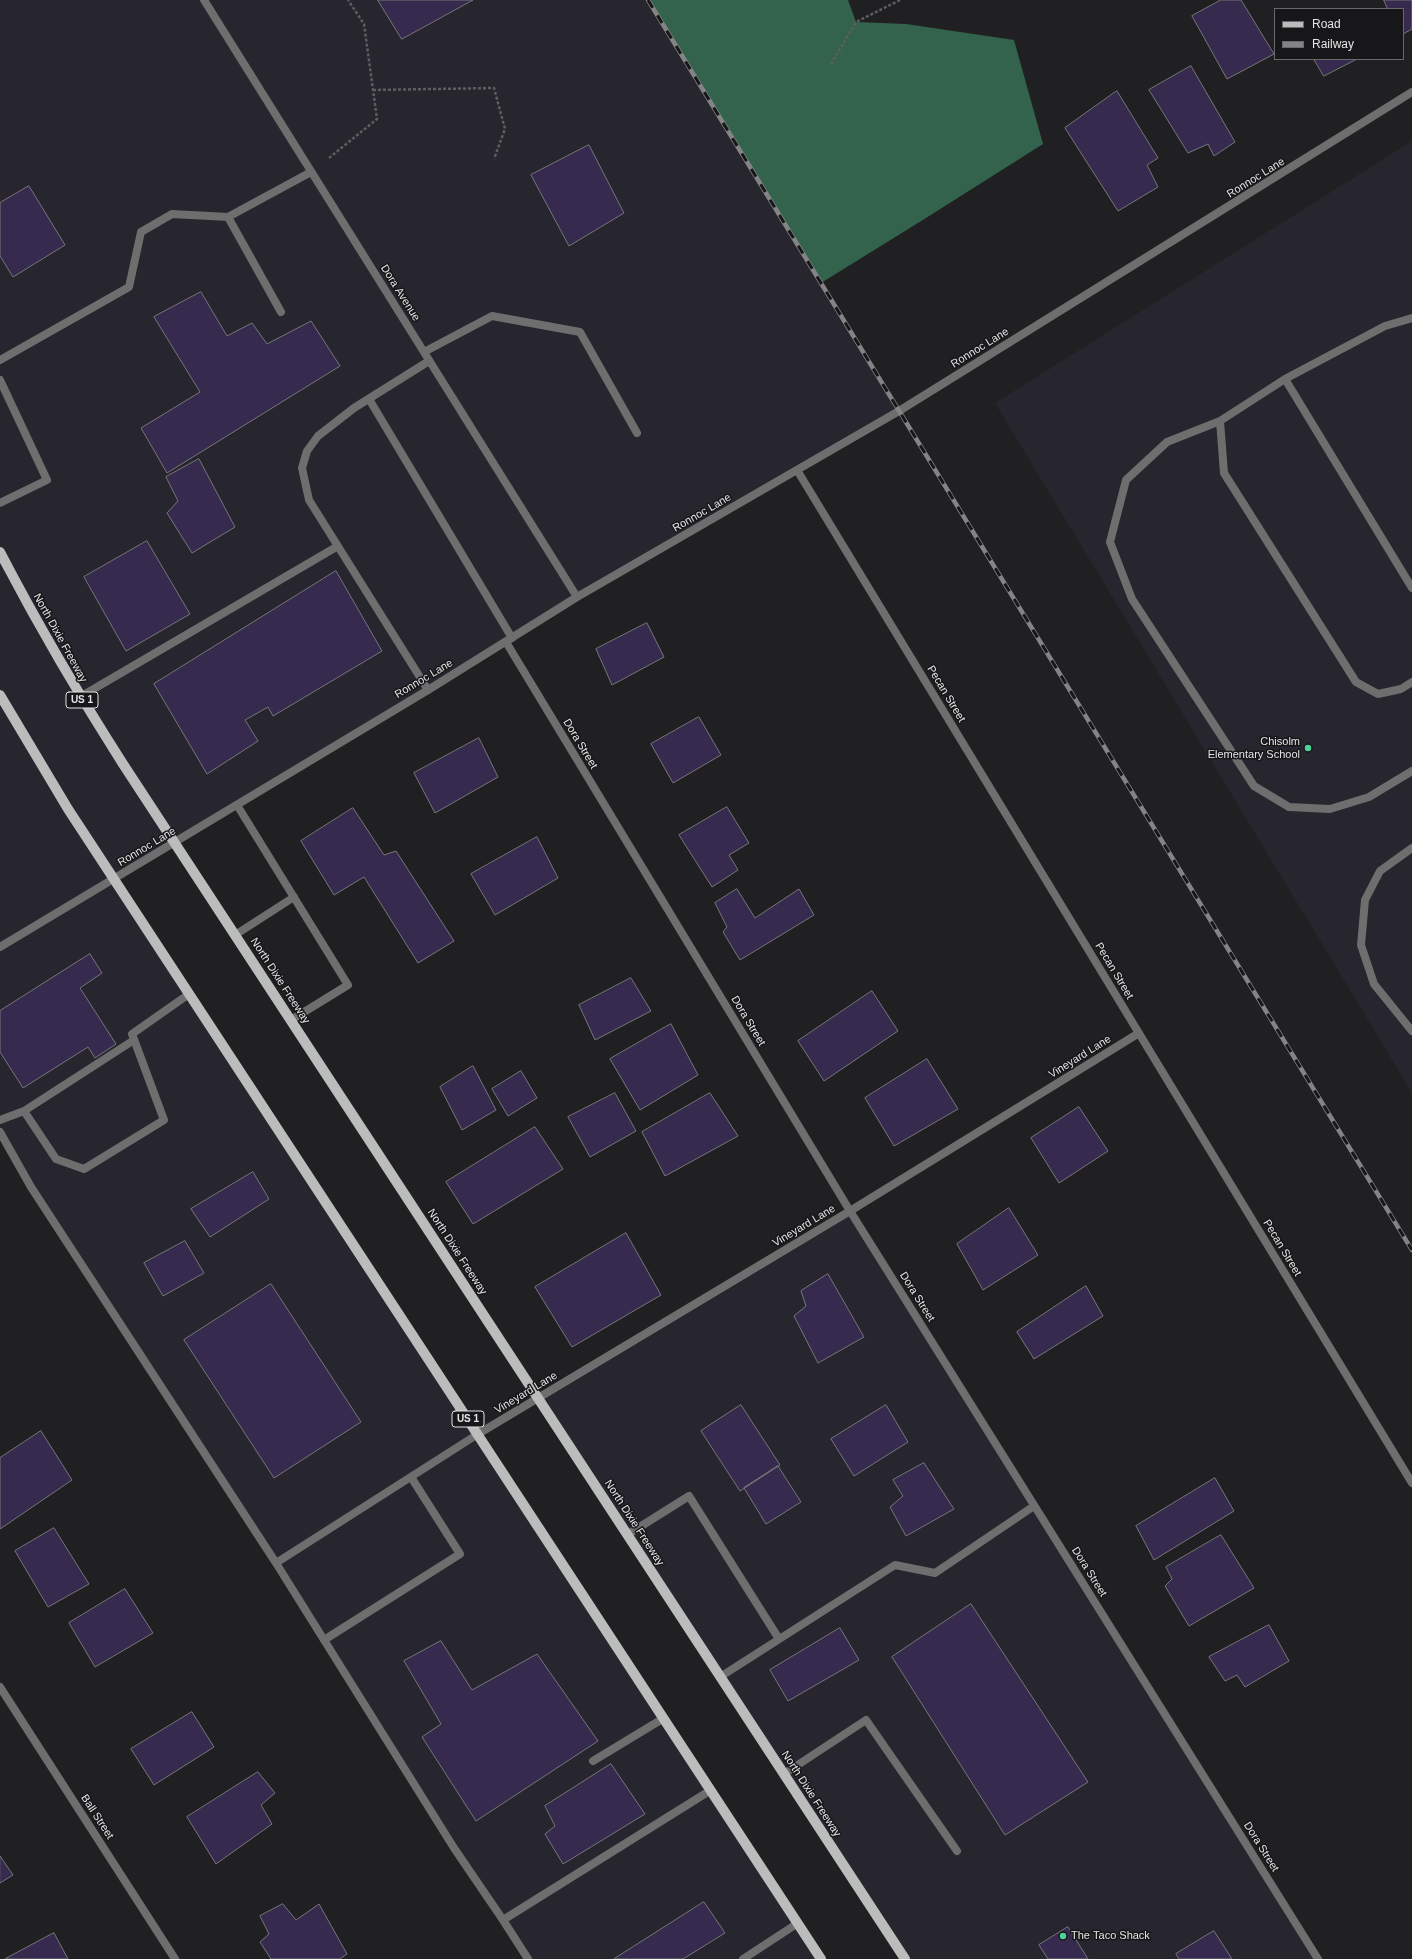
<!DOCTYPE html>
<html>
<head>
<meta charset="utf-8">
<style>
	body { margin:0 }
	#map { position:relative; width:1412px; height:1959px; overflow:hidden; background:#202022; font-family:Arial,sans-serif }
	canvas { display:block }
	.legend { position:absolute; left:1274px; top:8px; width:130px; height:52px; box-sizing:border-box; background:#171719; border:1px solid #69696b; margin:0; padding:5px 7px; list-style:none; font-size:12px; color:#e4e4e6 }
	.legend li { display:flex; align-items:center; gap:8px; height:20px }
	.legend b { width:20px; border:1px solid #69696b }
</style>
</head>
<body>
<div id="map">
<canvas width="1412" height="1959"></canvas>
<ul class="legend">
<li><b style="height:5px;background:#babdbc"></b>Road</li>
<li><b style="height:5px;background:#848486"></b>Railway</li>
</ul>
</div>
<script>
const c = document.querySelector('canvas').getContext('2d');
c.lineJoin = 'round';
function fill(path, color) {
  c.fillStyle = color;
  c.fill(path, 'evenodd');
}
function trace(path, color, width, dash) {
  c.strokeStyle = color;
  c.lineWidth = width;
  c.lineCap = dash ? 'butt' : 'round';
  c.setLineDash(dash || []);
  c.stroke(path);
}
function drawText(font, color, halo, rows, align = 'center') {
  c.font = font + ' Arial,sans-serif';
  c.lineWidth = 3;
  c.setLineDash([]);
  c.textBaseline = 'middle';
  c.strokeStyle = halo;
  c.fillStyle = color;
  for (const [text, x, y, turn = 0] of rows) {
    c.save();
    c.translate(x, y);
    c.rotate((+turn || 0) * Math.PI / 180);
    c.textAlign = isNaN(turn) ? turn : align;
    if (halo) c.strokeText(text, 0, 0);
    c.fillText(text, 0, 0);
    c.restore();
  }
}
fill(new Path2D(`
	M0 0H645L899 411 577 597 114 879 821 1959H528L0 1132Z
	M1412 141V1093L995 403Z
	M850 1211 1318 1959H905L538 1398Z`), '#27252d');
fill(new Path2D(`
	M648 0H848L856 22 906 24 1014 40 1043 144 926 218 821 283Z`), '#33634c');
const building = new Path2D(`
	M378 0H473L402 39Z
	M1221 0H1241L1274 54 1227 79 1192 16Z
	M1384 0H1412V29L1403 34V9H1388Z
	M1314 59H1357L1324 76Z
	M1191 66 1235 142 1214 156 1208 144 1188 153 1149 90Z
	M1117 91 1158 158 1147 165 1158 187 1118 211 1065 128Z
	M589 145 624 213 569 246 531 175Z
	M29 186 65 245 13 277 0 256V203Z
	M201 292 227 336 252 323 267 344 311 321 340 366 167 473 141 428 200 392 154 317Z
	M199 459 235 527 192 553 167 513 178 501 166 477Z
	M147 541 190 614 126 651 84 577Z
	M336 571 382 651 273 716 268 707 245 720 258 741 207 774 154 684Z
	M647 623 664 657 612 685 596 649Z
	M699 717 721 755 673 783 651 744Z
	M479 738 498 777 435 813 414 773Z
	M727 807 749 843 729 855 738 870 712 887 679 835Z
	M353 808 384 855 396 851 454 941 418 963 364 877 334 895 301 841Z
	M537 837 558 878 495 915 471 874Z
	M737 889 755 918 799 889 814 915 740 960 723 932 727 927 715 903Z
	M90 954 102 973 80 988 116 1044 95 1058 88 1047 23 1088 0 1052V1011Z
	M631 978 651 1011 595 1040 579 1005Z
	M872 991 898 1031 824 1081 798 1041Z
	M671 1024 698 1075 640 1110 610 1059Z
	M927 1059 958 1109 894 1146 865 1098Z
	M473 1066 496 1110 462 1130 440 1087Z
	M521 1071 537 1098 508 1116 492 1089Z
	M615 1093 636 1131 590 1157 568 1117Z
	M710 1093 738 1136 665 1176 642 1132Z
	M1079 1107 1108 1151 1059 1183 1031 1138Z
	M535 1127 563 1169 473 1224 446 1182Z
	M253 1172 269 1199 210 1237 191 1209Z
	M1009 1208 1038 1255 983 1290 957 1244Z
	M626 1233 661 1295 572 1347 535 1287Z
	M185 1241 204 1273 163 1296 144 1263Z
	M828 1274 864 1337 818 1363 794 1316 806 1306 801 1291Z
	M271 1284 361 1422 274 1478 184 1340Z
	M1086 1286 1103 1316 1034 1359 1017 1332Z
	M741 1405 780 1465 740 1491 701 1431Z
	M886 1405 908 1442 854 1476 831 1439Z
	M41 1431 72 1480 0 1529V1458Z
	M924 1463 954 1509 906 1536 890 1507 903 1496 893 1480Z
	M778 1466 801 1502 766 1524 744 1488Z
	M1215 1478 1234 1511 1154 1560 1136 1526Z
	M54 1528 89 1584 48 1607 15 1551Z
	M1221 1535 1254 1588 1189 1626 1165 1586 1172 1579 1166 1567Z
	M125 1589 153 1633 95 1667 69 1623Z
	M971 1604 1088 1782 1005 1835 892 1657Z
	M1269 1625 1289 1661 1245 1687 1237 1675 1225 1681 1209 1657Z
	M840 1628 859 1660 788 1701 770 1670Z
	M441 1641 472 1690 537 1654 598 1741 476 1821 422 1737 441 1724 404 1661Z
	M192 1712 214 1747 154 1785 131 1749Z
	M611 1764 645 1814 563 1864 545 1834 555 1826 545 1806Z
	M258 1772 275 1793 261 1805 272 1824 216 1864 187 1817Z
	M0 1856 13 1875 0 1883Z
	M704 1902 725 1933 683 1959H614Z
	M283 1904 296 1920 319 1904 347 1954 340 1959H271L260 1942 269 1934 260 1916Z
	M1068 1927 1088 1959H1048L1039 1945Z
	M1214 1931 1232 1959H1179L1176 1954Z
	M54 1933 68 1959H5Z`);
fill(building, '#362a4e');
trace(building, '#777679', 1);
trace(new Path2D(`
	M831 64 856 22 900 0
	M373 90 494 88 505 129 494 159
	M329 158 377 119 364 24 348 0`), '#5e5e60', 2.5, [3, 2]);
trace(new Path2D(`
	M228 217 281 312
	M1412 318 1385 326 1285 379 1220 421 1224 473 1356 682 1378 694 1401 689 1412 682
	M0 360 129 287 141 232 172 214 228 217 311 172
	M1285 379 1412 588
	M0 380 47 480 0 503
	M369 399 512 638
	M1220 421 1167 442 1126 480 1110 542 1132 599 1254 786 1289 807 1330 809 1369 797 1412 771
	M428 690 309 500 302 468 307 451 318 436 354 408 429 361
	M80 697 338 546
	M237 805 348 985 291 1020
	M1412 848 1380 871 1365 900 1361 945 1374 984 1412 1031
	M235 935 294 897
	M24 1111 134 1040
	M0 1120 24 1111 56 1159 84 1169 164 1120 132 1034 189 994
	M0 1132 31 1187 276 1563
	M478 1434 276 1563 454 1848 503 1920 711 1790
	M627 1535 689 1496 779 1639
	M324 1640 460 1554 411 1477
	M720 1677 895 1565 935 1573 1034 1506
	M593 1761 664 1718
	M784 1774 866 1720 957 1851
	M503 1920 528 1959
	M743 1959 798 1923`), '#6d6e6d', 8);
trace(new Path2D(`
	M204 0 577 597
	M424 352 492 316 580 332 637 433
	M797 470 1412 1483
	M506 642 850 1211 1318 1959
	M0 947 428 690 577 597 899 411 1412 92
	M478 1434 850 1211 1139 1033
	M0 1687 175 1959`), '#6d6e6d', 8);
trace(new Path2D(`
	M0 552C38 625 79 695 123 764L905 1959
	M0 695 68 809 821 1959`), '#babdbc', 10);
const rail = new Path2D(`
	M648 0 1412 1250`);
trace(rail, '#848486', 4.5);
trace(rail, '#171719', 3, [9]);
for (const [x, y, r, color] of [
	[1308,748,4,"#4dd39a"],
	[1063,1936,4,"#4dd39a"]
]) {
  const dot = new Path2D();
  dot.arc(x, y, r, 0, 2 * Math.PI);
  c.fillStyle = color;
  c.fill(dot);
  trace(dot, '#171719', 1.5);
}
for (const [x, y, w] of [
	[82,700,32],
	[468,1419,32]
]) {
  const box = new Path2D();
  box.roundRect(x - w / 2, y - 8, w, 16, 3);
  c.fillStyle = '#171719';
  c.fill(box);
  trace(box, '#e4e4e6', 1);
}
drawText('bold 10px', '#e4e4e6', null, [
	["US 1",82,700],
	["US 1",468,1419]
]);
drawText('11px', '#e4e4e6', '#171719', [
	["Ronnoc Lane",1256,178,-32],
	["Dora Avenue",400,293,58],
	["Ronnoc Lane",980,348,-32],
	["Ronnoc Lane",702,513,-30],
	["North Dixie Freeway",60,638,61],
	["Ronnoc Lane",424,679,-31],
	["Pecan Street",946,694,59],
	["Dora Street",580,744,59],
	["Ronnoc Lane",147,847,-31],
	["Pecan Street",1114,971,59],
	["North Dixie Freeway",280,981,57],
	["Dora Street",748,1021,59],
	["Vineyard Lane",1080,1057,-32],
	["Vineyard Lane",804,1226,-31],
	["Pecan Street",1282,1248,59],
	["North Dixie Freeway",457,1252,57],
	["Dora Street",917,1297,58],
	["Vineyard Lane",526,1393,-31],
	["North Dixie Freeway",634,1523,57],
	["Dora Street",1089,1572,58],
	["North Dixie Freeway",811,1794,57],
	["Ball Street",97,1817,57],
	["Dora Street",1261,1847,58]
]);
drawText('11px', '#e4e4e6', '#171719', [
	["Chisolm",1300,742],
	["Elementary School",1300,755],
	["The Taco Shack",1071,1936,"left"]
], 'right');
</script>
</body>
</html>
